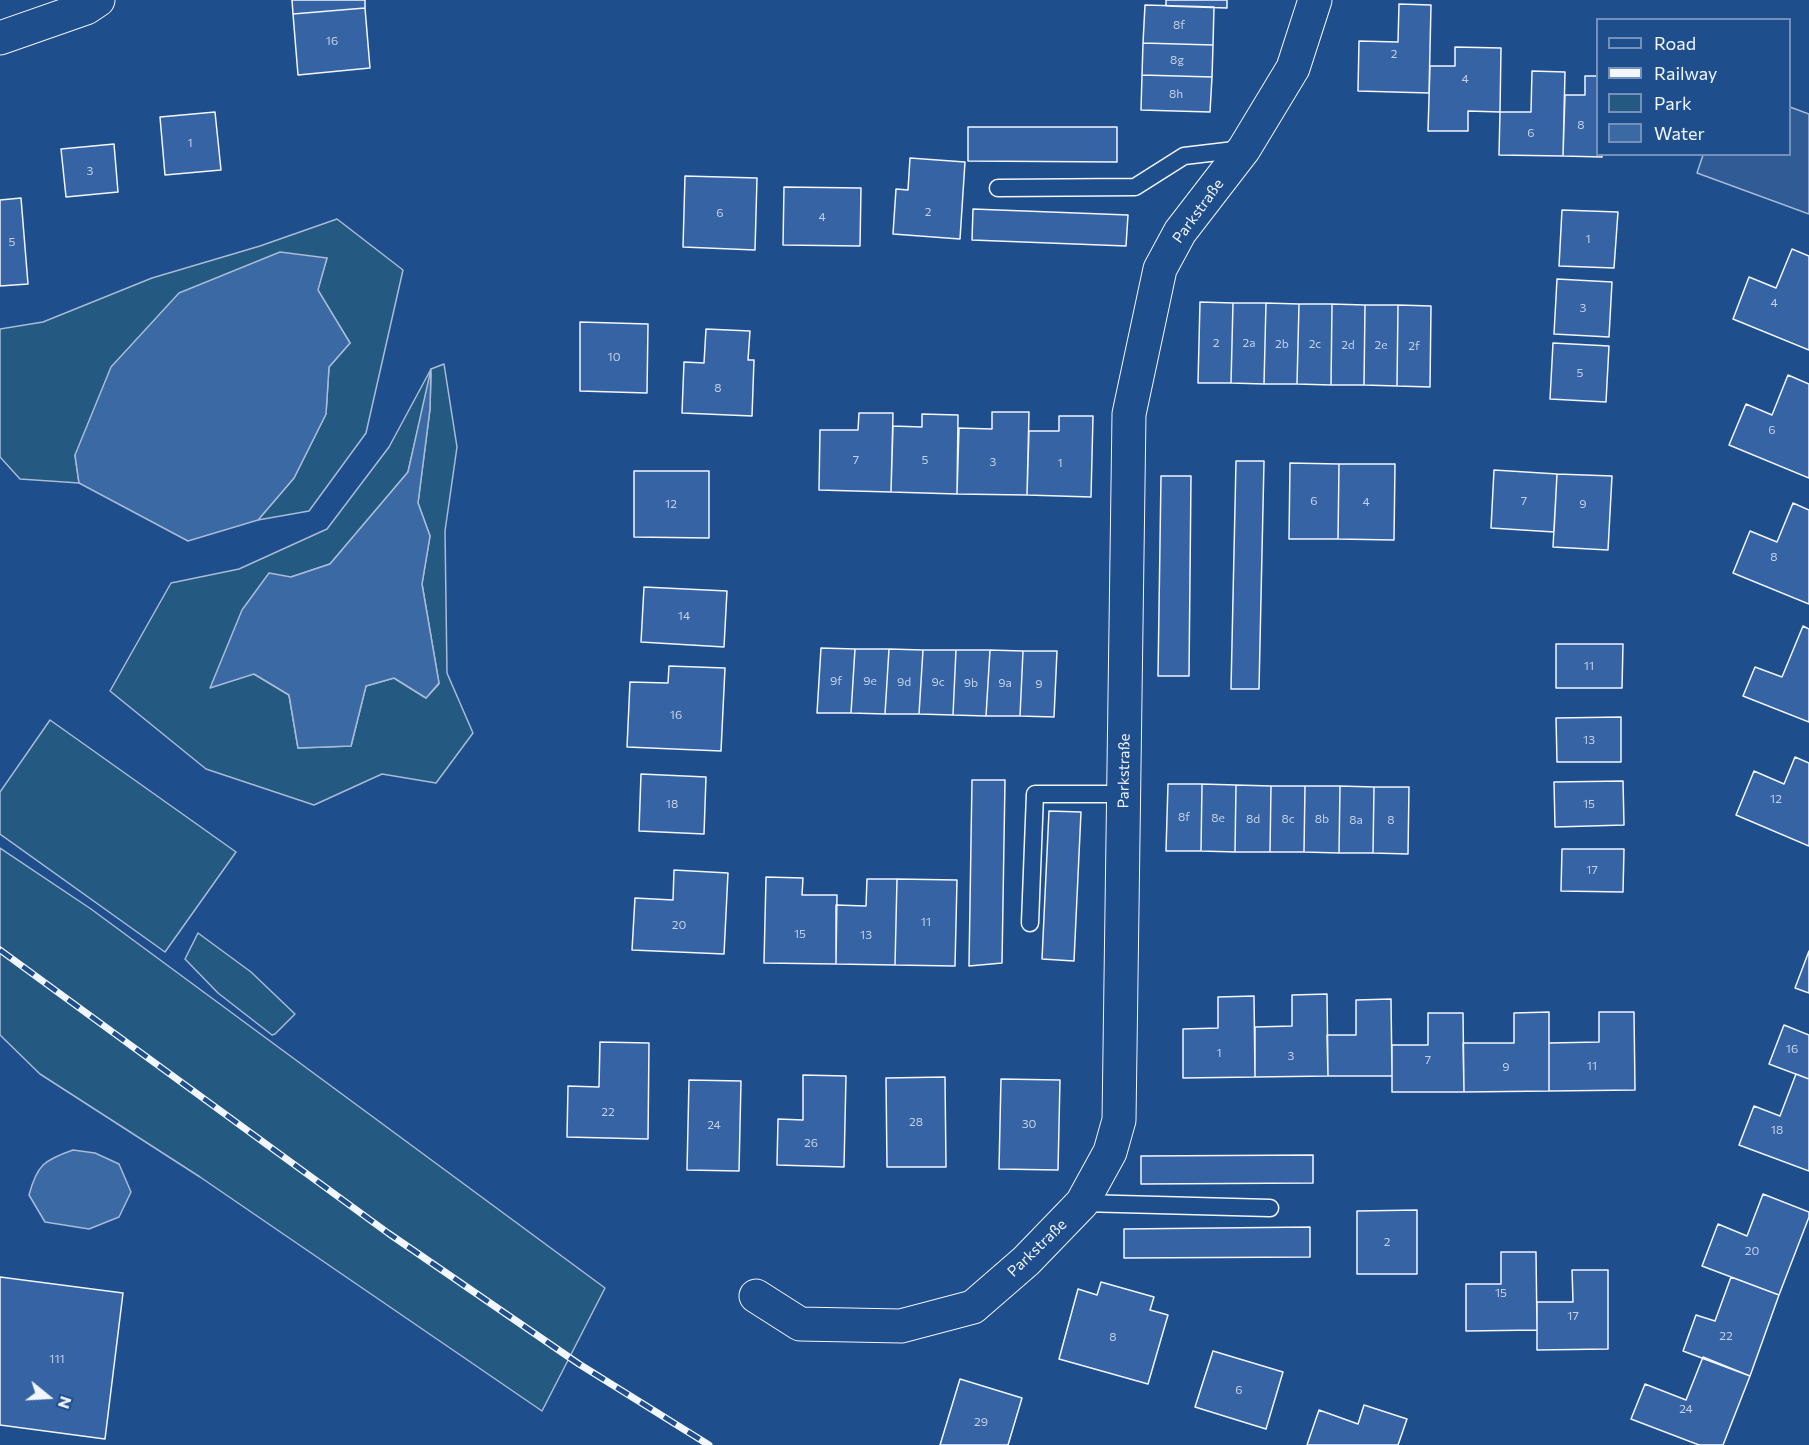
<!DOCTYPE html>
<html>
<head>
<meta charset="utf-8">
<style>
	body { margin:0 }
	#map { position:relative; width:1809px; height:1445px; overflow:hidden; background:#1f4e8c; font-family:Commissioner,sans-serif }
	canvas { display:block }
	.legend { position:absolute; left:1596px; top:18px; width:195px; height:138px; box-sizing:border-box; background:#1f4e8c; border:2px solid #7391ba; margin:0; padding:8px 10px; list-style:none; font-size:18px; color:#f2f6ff }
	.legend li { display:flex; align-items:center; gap:12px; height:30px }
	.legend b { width:30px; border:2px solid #7391ba }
	.north { position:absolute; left:18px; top:1367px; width:60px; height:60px; -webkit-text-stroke:4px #1f4e8c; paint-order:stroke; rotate:108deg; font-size:16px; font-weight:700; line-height:24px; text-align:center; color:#f2f6ff }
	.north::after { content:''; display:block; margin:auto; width:21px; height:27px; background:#f2f6ff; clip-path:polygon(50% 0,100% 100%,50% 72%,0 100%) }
</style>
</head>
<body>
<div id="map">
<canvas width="1809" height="1445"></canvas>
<ul class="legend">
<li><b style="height:8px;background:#1f4e8c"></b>Road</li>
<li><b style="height:8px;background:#f2f6ff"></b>Railway</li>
<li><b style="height:16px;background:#245a82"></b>Park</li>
<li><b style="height:16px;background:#3b69a3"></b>Water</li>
</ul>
<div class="north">N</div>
</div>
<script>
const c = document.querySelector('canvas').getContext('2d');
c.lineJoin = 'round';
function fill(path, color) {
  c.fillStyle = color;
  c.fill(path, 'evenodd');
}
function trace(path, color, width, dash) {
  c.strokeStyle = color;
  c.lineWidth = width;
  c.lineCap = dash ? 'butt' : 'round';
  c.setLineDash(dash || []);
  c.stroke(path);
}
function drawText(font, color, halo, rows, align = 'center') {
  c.font = font + ' Commissioner,sans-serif';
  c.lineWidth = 4.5;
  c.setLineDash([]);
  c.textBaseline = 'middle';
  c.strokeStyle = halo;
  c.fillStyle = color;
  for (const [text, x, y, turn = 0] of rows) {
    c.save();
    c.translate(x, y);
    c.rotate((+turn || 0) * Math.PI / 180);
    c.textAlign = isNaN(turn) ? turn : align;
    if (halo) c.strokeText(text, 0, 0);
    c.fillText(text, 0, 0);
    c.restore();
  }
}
const green = new Path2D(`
	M337 219 403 270 366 433 309 511 258 520 294 478 326 414 329 367 350 343 317 290 327 258 75 455 79 483 20 479 0 457V329L43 322 152 278 260 246Z
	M444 364 457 447 445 531 447 673 473 733 436 783 382 774 314 805 206 769 110 691 171 583 239 569 327 529 389 447 431 369ZM431 373 430 409 418 503 430 536 422 584 439 684 426 698 394 678 366 686 351 746 298 748 289 695 254 674 291 577 330 564 408 472Z
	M50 720 236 852 165 952 0 834V792Z
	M0 848 91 909 605 1288 542 1411 200 1177 40 1074 0 1035Z
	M198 933 251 972 295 1014 275 1034 272 1035 218 993 185 959Z`);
fill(green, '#245a82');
trace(green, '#a8bbd7', 1.5);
const parking = new Path2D(`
	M1790 107 1809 114V214L1697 173 1703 155 1790 154Z`);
fill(parking, '#305b95');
trace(parking, '#a8bbd7', 1.5);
const water = new Path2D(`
	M280 252 327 258 318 290 350 343 329 367 326 414 294 478 258 520 188 541 79 483 75 455 111 367 179 293Z
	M431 369 430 409 418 503 430 536 422 584 439 683 426 698 394 678 366 686 351 746 298 748 289 695 254 674 210 688 242 610 269 573 291 577 330 564 408 472Z
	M73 1150 95 1153 119 1164 131 1192 119 1217 89 1229 45 1222 29 1195C37 1165 44 1160 73 1150Z`);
fill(water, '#3b69a3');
trace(water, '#a8bbd7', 1.5);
const building = new Path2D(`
	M292 0H365V8L293 14Z
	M1166 0H1227V8L1166 6Z
	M1399 4 1431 5 1429 93 1358 91 1359 41 1398 42Z
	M1145 5 1214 7 1213 45 1143 43Z
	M365 8 370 68 298 75 293 14Z
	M1143 43 1213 45 1212 77 1142 75Z
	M1455 47 1501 48 1500 112 1468 111V131H1428L1430 66H1455Z
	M1532 71 1565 72 1563 156 1499 155 1500 112H1531Z
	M1142 75 1212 77 1210 112 1141 110Z
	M1585 76H1598V154H1602V157L1563 156 1565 95H1585Z
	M215 112 221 170 165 175 160 117Z
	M968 127H1117V162L968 161Z
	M114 144 118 192 66 197 61 149Z
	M910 158 965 162 960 239 893 234 896 189 908 190Z
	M685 176 757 178 755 250 683 247Z
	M784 187 861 188 860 246 783 245Z
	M21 198 28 284 0 286V200Z
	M973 209 1128 215 1126 246 972 240Z
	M1562 210 1618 212 1614 268 1559 266Z
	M1792 249 1809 256V350L1733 319 1749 277 1776 288Z
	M1557 279 1612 282 1609 337 1554 334Z
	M1200 302 1233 303 1231 383H1198Z
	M1233 303H1266L1264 384 1231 383Z
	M1266 303 1299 304 1297 384H1264Z
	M1299 304H1332L1331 385 1297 384Z
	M1332 304 1365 305 1364 385H1331Z
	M1365 305H1398L1397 386 1364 385Z
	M1398 305 1431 306 1430 387 1397 386Z
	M580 322 648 324 647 393 580 391Z
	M706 329 750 331 748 360H754L752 416 682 413 684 362 704 363Z
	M1553 343 1609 346 1606 402 1550 399Z
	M1788 375 1809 384V478L1729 445 1746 404 1772 415Z
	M992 412H1029L1027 495 957 494 959 428 992 429Z
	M859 413H893L891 492 819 490 820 430H858Z
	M922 414 958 415 957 494 891 492 893 426 922 427Z
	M1059 416H1093L1091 497 1027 495 1029 431H1059Z
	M1236 461H1264L1259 689H1231Z
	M1290 463 1339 464 1338 539H1289Z
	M1339 464H1395L1394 540 1338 539Z
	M1494 470 1557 474 1554 532 1491 528Z
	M634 471H709V538L634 537Z
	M1557 474 1612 476 1608 550 1553 547Z
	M1161 476H1191L1189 676H1158Z
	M1793 503 1809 510V604L1733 573 1750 531 1777 542Z
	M644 587 727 591 724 647 641 642Z
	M1803 626 1809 629V722L1743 696 1755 667 1782 677Z
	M1556 644H1623L1622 688H1556Z
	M821 648 855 649 851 713H817Z
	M855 649H889L885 714 851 713Z
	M889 649 923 650 919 714H885Z
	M923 650H956L953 715 919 714Z
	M956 650H990L986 716 953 715Z
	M990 650 1023 651 1020 716H986Z
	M1023 651H1057L1054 717 1020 716Z
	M669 666 725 668 721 751 627 747 630 682 668 683Z
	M1621 717V762H1557L1556 718Z
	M1795 757 1809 763V846L1736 815 1754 771 1784 784Z
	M641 774 706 777 704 834 639 831Z
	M972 780H1005L1002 963 969 966Z
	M1623 781 1624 825 1555 827 1554 782Z
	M1168 784H1202L1201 851H1166Z
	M1202 784 1236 785 1235 852 1201 851Z
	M1236 785 1271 786 1270 852H1235Z
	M1271 786H1305L1304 852H1270Z
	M1305 786H1340L1339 853 1304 852Z
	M1340 786 1374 787 1373 853H1339Z
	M1374 787H1409L1408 854 1373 853Z
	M1049 811 1081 812 1074 961 1042 959Z
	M1562 849H1624L1623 892 1561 891Z
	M674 870 728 873 724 954 632 950 635 898 673 900Z
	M766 877 803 878 802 895H837L836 964 764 963Z
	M867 879H897L895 965 836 964V905L866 906Z
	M897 879 957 880 955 966 895 965Z
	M1809 951V993L1795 988Z
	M1327 994 1328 1076 1255 1077V1027L1292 1026V995Z
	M1254 996 1255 1077 1183 1078V1029L1218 1028V997Z
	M1391 999 1392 1076H1328L1327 1035H1356V1000Z
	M1549 1012V1091L1464 1092 1463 1043H1514V1013Z
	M1599 1012H1634L1635 1090 1549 1091V1043L1599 1042Z
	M1428 1013H1463L1464 1092H1392V1045H1428Z
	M1784 1025 1809 1035V1079L1769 1064Z
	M600 1042 649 1043 648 1139 567 1137 568 1086 599 1087Z
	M1796 1074 1809 1079V1171L1739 1145 1754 1106 1780 1116Z
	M803 1075 846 1076 844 1167 777 1165 778 1119 803 1120Z
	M945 1077 946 1167H887L886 1078Z
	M1001 1079 1060 1080 1058 1170 999 1169Z
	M689 1080 741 1081 739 1171 687 1170Z
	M1313 1155V1183L1141 1184V1156Z
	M1763 1194 1809 1212V1217L1779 1295 1702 1266 1718 1224 1747 1236Z
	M1417 1210V1274H1357V1211Z
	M1310 1227V1257L1124 1258V1229Z
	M1501 1252H1536L1537 1330 1466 1331V1284H1501Z
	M1572 1270H1608V1349L1537 1350V1302H1573Z
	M0 1277 123 1293 105 1439 0 1425Z
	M1731 1277 1779 1295 1750 1376 1683 1351 1696 1315 1715 1321Z
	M1101 1282 1154 1297 1150 1310 1168 1315 1148 1384 1059 1359 1078 1289 1097 1295Z
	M1213 1351 1283 1372 1266 1429 1195 1407Z
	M1703 1357 1750 1376 1723 1445H1699L1631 1419 1645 1384 1686 1400Z
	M960 1379 1022 1398 1008 1445H940Z
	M1364 1405 1407 1419 1398 1445H1307L1319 1410 1358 1424Z`);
fill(building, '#3563a3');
trace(building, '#f2f6ff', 1.5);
const lane = new Path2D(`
	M998 188 1135 187 1184 156 1243 149
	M1030 923 1035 794H1124
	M1082 1203 1270 1208`);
const street = new Path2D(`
	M0 38 86 8 98 0
	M756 1296 800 1324 901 1326 973 1307 1026 1261 1082 1203 1110 1152 1119 1120 1129 414 1160 269 1180 232 1244 149 1293 68 1315 0`);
trace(lane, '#f2f6ff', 19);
trace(street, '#f2f6ff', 35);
trace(lane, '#1f4e8c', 16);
trace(street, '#1f4e8c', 33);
const rail = new Path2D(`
	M0 950 388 1233 579 1364 709 1445`);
trace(rail, '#f2f6ff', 7);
trace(rail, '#1f4e8c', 4.5, [14]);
drawText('12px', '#c3d1e8', null, [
	["8f",1179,25],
	["16",332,41],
	["2",1394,54],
	["8g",1177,60],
	["4",1465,79],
	["8h",1176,94],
	["8",1581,125],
	["6",1531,133],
	["1",190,143],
	["3",90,171],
	["2",928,212],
	["6",720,213],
	["4",822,217],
	["1",1588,239],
	["5",12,242],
	["4",1774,303],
	["3",1583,308],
	["2",1216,343],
	["2a",1249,343],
	["2b",1282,344],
	["2c",1315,344],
	["2d",1348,345],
	["2e",1381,345],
	["2f",1414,346],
	["10",614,357],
	["5",1580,373],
	["8",718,388],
	["6",1772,430],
	["7",856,460],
	["5",925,460],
	["3",993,462],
	["1",1060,463],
	["6",1314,501],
	["7",1524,501],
	["4",1366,502],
	["12",671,504],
	["9",1583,504],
	["8",1774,557],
	["14",684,616],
	["11",1589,666],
	["9f",836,681],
	["9e",870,681],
	["9d",904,682],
	["9c",938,682],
	["9b",971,683],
	["9a",1005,683],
	["9",1039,684],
	["16",676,715],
	["13",1589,740],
	["12",1776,799],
	["18",672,804],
	["15",1589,804],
	["8f",1184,817],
	["8e",1218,818],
	["8d",1253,819],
	["8c",1288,819],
	["8b",1322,819],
	["8a",1356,820],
	["8",1391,820],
	["17",1592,870],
	["11",926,922],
	["20",679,925],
	["15",800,934],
	["13",866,935],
	["16",1792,1049],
	["1",1219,1053],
	["3",1291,1056],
	["7",1428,1060],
	["11",1592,1066],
	["9",1506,1067],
	["22",608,1112],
	["28",916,1122],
	["30",1029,1124],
	["24",714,1125],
	["18",1777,1130],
	["26",811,1143],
	["2",1387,1242],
	["20",1752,1251],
	["15",1501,1293],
	["17",1573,1316],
	["22",1726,1336],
	["8",1113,1337],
	["111",57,1359],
	["6",1239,1390],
	["24",1686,1409],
	["29",981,1422]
]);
drawText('15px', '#f2f6ff', '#1f4e8c', [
	["Parkstraße",1198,211,-54],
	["Parkstraße",1124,771,-89],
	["Parkstraße",1037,1248,-44]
]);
</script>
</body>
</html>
